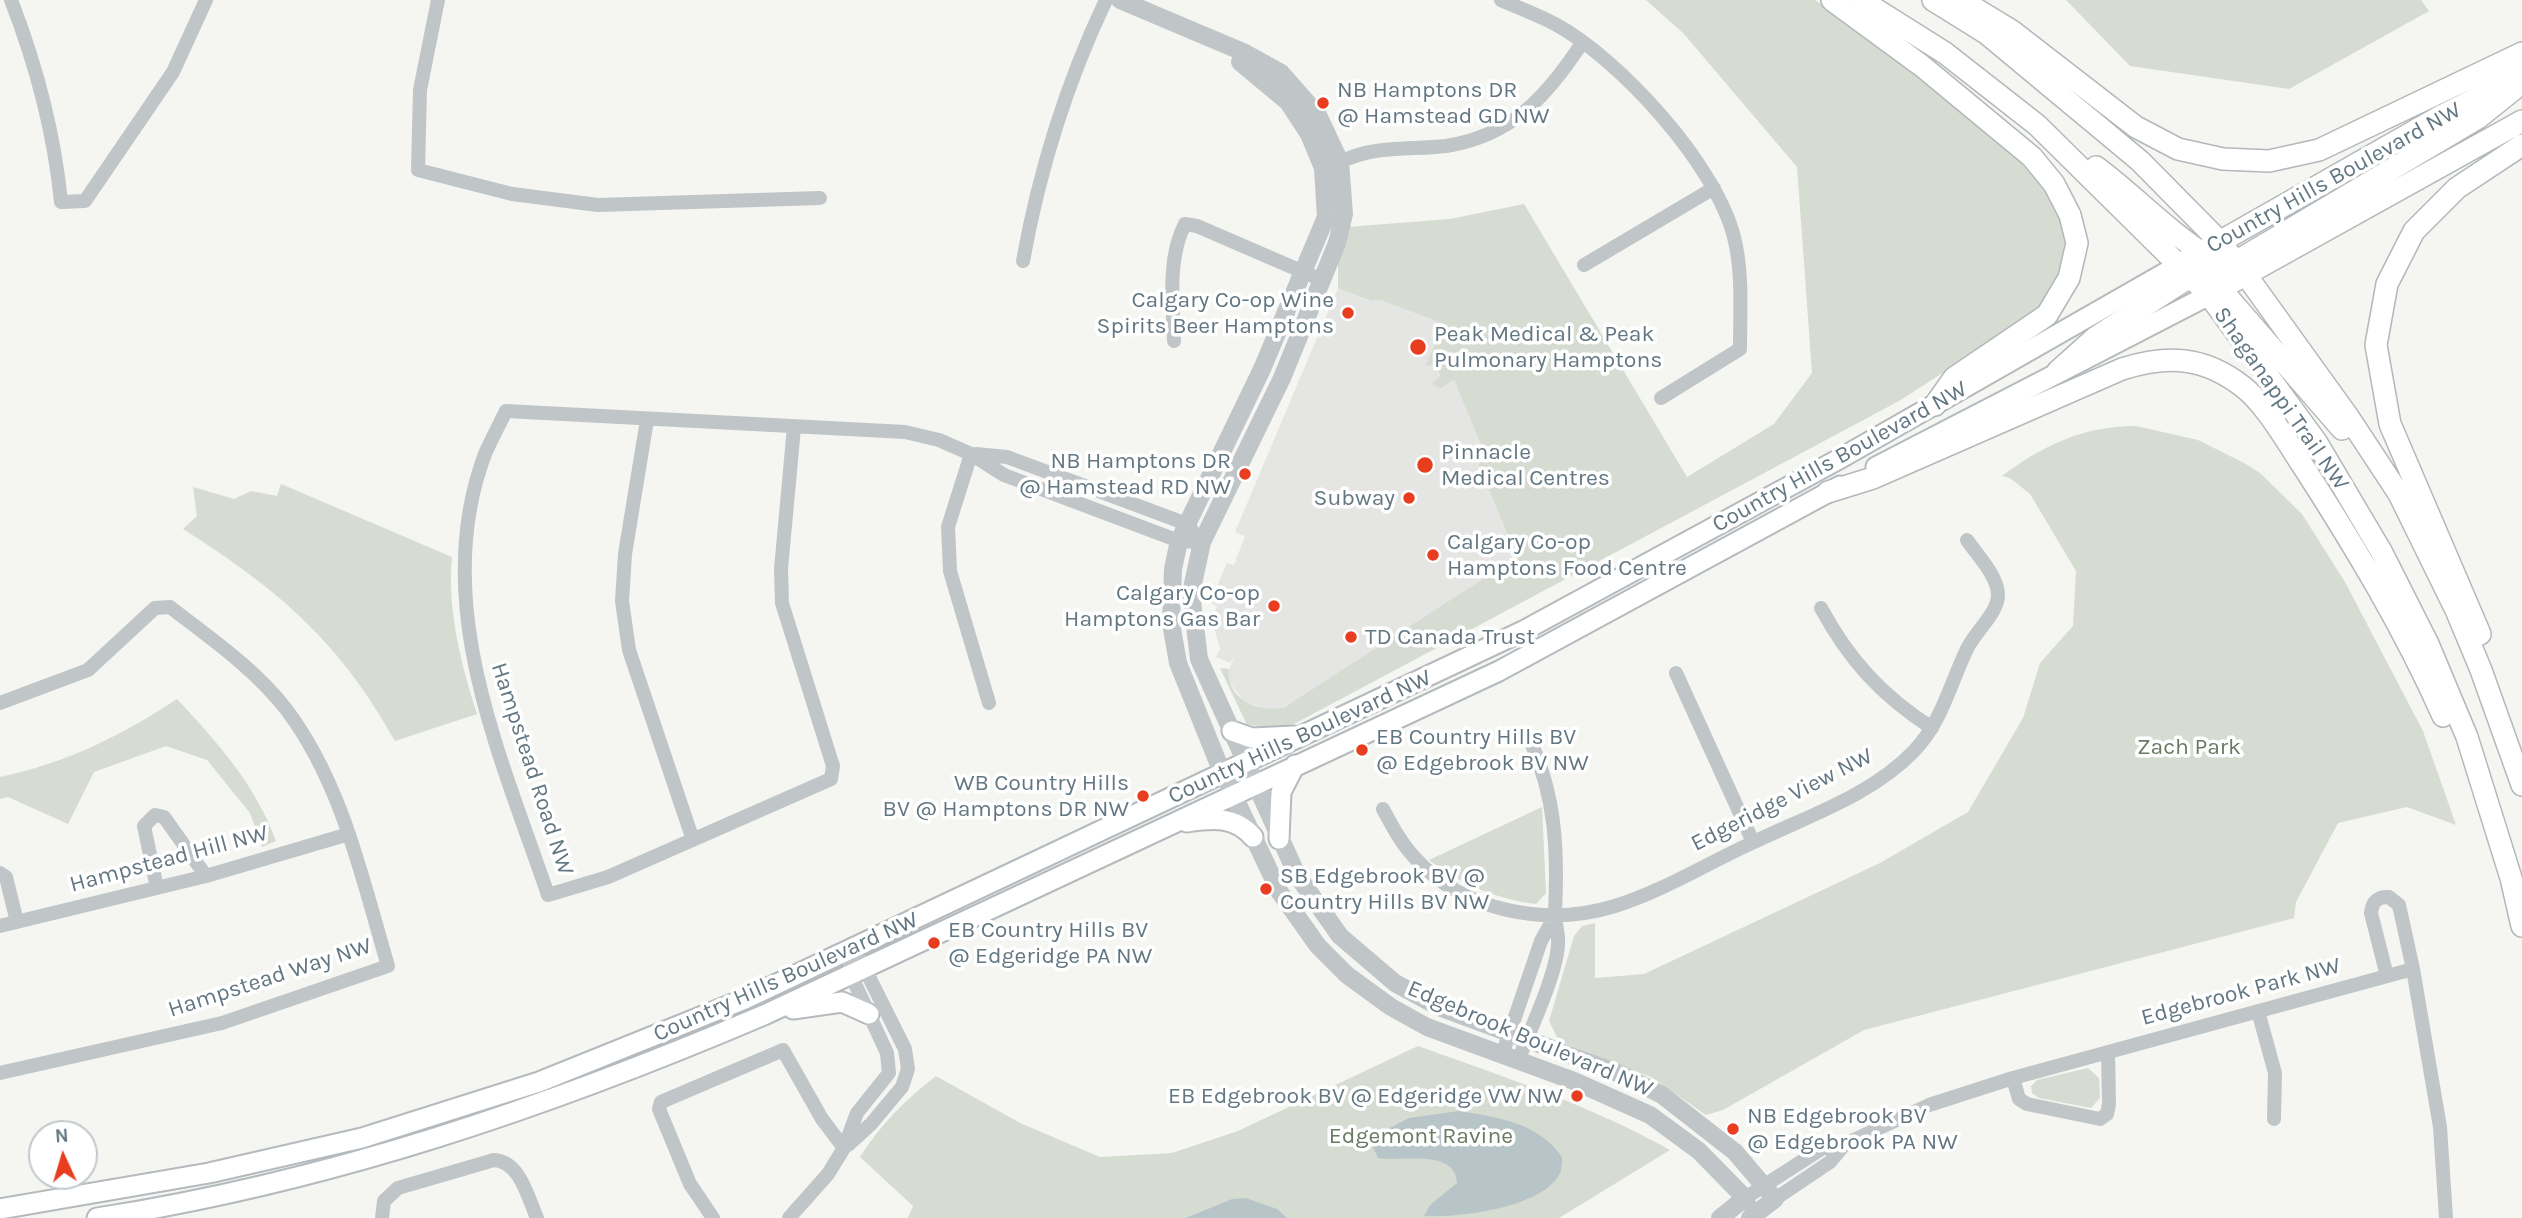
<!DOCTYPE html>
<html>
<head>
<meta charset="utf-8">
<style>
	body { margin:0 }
	#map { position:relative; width:2522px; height:1218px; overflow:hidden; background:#f5f5f1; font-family:Karla,sans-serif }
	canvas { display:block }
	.north { position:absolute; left:28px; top:1120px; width:70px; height:70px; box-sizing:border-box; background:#fff; border:2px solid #c1c9cd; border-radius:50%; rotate:356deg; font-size:19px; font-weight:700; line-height:28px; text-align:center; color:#637783 }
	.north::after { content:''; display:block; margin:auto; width:24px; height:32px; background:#e83d1e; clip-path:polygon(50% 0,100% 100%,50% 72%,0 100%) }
</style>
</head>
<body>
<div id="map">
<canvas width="2522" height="1218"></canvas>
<div class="north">N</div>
</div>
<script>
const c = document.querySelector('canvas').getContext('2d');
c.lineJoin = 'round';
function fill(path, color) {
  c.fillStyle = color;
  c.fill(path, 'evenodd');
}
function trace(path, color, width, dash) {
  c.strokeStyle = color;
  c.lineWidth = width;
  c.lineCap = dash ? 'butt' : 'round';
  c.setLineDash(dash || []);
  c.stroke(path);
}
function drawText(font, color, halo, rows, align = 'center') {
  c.font = font + ' Karla,sans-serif';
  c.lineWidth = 7;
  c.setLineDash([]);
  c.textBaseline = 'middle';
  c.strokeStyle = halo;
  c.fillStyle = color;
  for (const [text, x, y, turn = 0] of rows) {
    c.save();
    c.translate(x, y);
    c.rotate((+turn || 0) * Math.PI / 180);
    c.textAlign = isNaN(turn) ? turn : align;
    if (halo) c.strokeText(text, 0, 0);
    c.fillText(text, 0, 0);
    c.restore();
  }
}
fill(new Path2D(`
	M1338 288 1370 301 1380 300 1444 324 1425 366 1435 365 1443 387 1454 380 1488 460 1478 464 1517 557 1295 703 1277 709H1265L1244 701 1229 682V669L1235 655 1230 663 1216 657 1220 649 1212 620 1217 606 1210 602 1227 563 1234 565 1245 536 1235 532Z`), '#e5e6e4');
fill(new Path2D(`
	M1646 0H1815L1881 45 2019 159 2050 192 2067 240 2059 280 2045 301 2022 322 1899 401 1296 723 1284 728 1247 725 1220 668 1229 669C1225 699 1260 714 1285 707L1517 557 1478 464 1487 459 1454 380 1441 388 1432 384 1440 376 1435 365 1425 366 1444 324 1380 300 1371 301 1338 288V263L1347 227 1450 219 1524 204 1687 477 1774 424 1812 373 1797 167 1684 34Z
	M2066 0H2421L2429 11 2289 89 2130 66Z
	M2136 426 2198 440 2246 464 2260 473 2302 514 2345 582 2423 731 2456 825 2407 807 2338 823 2296 902 2294 918 1864 1030 1723 1110 1706 1115 1651 1077 1559 1041 1549 1021 1574 936 1582 926 1595 923V978L1644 974 1880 863 1968 812 2023 718 2040 663 2073 626 2076 571 2030 494 2010 478 2002 476C2044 445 2083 426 2136 426Z
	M281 484 452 557C447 610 461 664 477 714L395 741C339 641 279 590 183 529L197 516 193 487 234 499 251 491 277 496Z
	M177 699C218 743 255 784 276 841L262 847 250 813 207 760 166 746 94 772 68 824 8 797 0 799V777C66 763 121 736 177 699Z
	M1542 807 1546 893 1536 904C1496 899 1461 884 1429 860Z
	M1418 1046C1504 1077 1590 1105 1670 1150L1559 1218H908L913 1206 860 1157C881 1124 905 1100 936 1076L1020 1123 1100 1157 1172 1153 1238 1131Z
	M2088 1068 2099 1078 2100 1098 2091 1108 2039 1098 2032 1093 2031 1086 2037 1080Z`), '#d6dcd2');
fill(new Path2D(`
	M1459 1111C1497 1117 1539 1123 1562 1157 1562 1161 1562 1168 1560 1173 1544 1208 1457 1218 1424 1216L1430 1205 1457 1183C1455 1148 1403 1162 1378 1158L1372 1145 1374 1136 1409 1118Z
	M1246 1198 1277 1209 1287 1218H1186L1232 1199Z`), '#b7c5c8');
const secondary = new Path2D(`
	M1876 467 2209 295
	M1232 731 1252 738 1294 736
	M1187 822C1213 818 1235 816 1253 837
	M1279 839 1281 792 1295 765
	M793 1009 842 1002 869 1014
	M0 1209 209 1173 362 1138 539 1082 745 999 1523 631 1841 458 2179 265
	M97 1218C329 1182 548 1107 764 1015L1499 671 1840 486`);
const primary = new Path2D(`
	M1832 0 1922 66 2032 157 2054 184 2070 215 2077 243 2069 278 2047 315 1954 378 1935 405
	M1861 0 1945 53 2037 125 2209 295 2317 443 2381 551 2428 644 2467 737 2511 878 2522 926
	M1933 0 1986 33 2140 161 2220 242 2246 275 2349 418 2399 494 2456 610 2481 670 2522 785
	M1961 0 2012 31 2136 127 2178 149 2223 159 2269 161 2319 150 2522 53
	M2096 167C2135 196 2168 232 2210 258
	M2179 265 2443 115 2522 75
	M2212 279 2342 429
	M2209 295 2212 279 2220 271 2478 118 2513 90
	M2209 295 2522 121
	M2058 371 2096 337 2201 270
	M1828 492 1873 478 2122 369C2167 355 2203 356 2242 386 2265 403 2287 442 2303 466 2355 547 2404 628 2443 716
	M2480 634 2390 424 2376 345 2387 284 2414 231 2457 188 2522 145`);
trace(secondary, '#b4babe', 23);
trace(primary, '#b3b8bb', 24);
trace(new Path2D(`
	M11 0C37 67 54 131 61 202L85 201 173 72 206 0
	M438 0 420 90 418 170 512 194 598 205 820 198
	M1501 0C1519 8 1538 15 1555 24 1620 59 1716 165 1734 237 1743 272 1740 313 1740 349L1661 398
	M1330 165C1343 161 1357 154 1370 152 1395 147 1421 149 1446 146 1512 136 1547 96 1582 43
	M1023 261C1039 172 1067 82 1106 0
	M1584 265 1714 188
	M1174 341C1173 304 1167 258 1185 224L1197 226 1322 280
	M647 420 625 554 622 601 629 650 693 840
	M794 427 781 569 782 603 833 766 831 779 608 877 548 895C501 756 429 602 485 454 491 440 499 425 506 411L905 432 939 440 971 454 1004 475 1179 541 1202 542
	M971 454 948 527 950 571 989 703
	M976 454 1007 457 1187 524 1192 530
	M1821 608C1849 660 1882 696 1932 728
	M1676 673 1753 842
	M0 703 88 670 155 608 170 607C210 638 254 668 286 709 342 783 362 878 388 966L222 1023 0 1073
	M1383 809C1392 826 1401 843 1415 858 1464 912 1547 927 1615 906 1663 891 1708 863 1754 842 1808 816 1872 795 1914 751 1942 722 1950 684 1967 649 1975 632 1998 613 1998 595 1998 576 1977 555 1967 540
	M0 873 6 877 17 922
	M157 888 144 826 155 815 164 817 206 876
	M0 926 206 876 349 834
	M2387 976 2371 913C2372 902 2378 896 2389 897L2399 905 2413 969
	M2258 1011 2275 1073 2274 1119
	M1502 1055 1541 941 1555 916
	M1518 1061C1530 1030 1556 976 1558 945 1559 934 1555 923 1555 913 1558 852 1556 797 1530 740
	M2013 1078 2019 1099 2027 1104 2100 1119 2107 1114 2109 1104 2108 1052
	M848 1145 871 1124 902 1087 908 1069 905 1049 861 961
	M1775 1199 1830 1162 1845 1144
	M1751 1207 1745 1198 1821 1149 1845 1144 1929 1105 2013 1078 2413 969 2440 1127 2446 1218
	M382 1218 384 1201 398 1188 494 1160C520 1161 528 1198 537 1218
	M713 1218 690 1184 659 1109 661 1102 783 1050 822 1119 844 1148
	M789 1218 828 1174 844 1148 857 1113 889 1073 887 1053 850 973V950`), '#c0c5c7', 14);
trace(new Path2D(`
	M1120 0 1243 52 1281 73 1318 115 1340 162 1344 214 1337 243 1282 378 1202 542 1191 593 1199 659 1297 875 1340 936 1395 983 1439 1007 1623 1075 1662 1095 1735 1152 1775 1199 1750 1218
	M1240 62 1288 102 1309 134 1323 168 1326 217 1262 369 1179 541 1173 569 1171 623 1178 663 1217 760 1279 891 1318 946 1347 975 1391 1007 1427 1027 1574 1081 1650 1115 1699 1151 1745 1198 1720 1218`), '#c0c5c7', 18);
trace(secondary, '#fff', 19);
trace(primary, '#fff', 21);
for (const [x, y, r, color] of [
	[1323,103,7,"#e83d1e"],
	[1348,313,7,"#e83d1e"],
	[1418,347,9,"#e83d1e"],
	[1425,465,9,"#e83d1e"],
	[1245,474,7,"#e83d1e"],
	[1409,498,7,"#e83d1e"],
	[1433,555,7,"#e83d1e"],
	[1274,606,7,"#e83d1e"],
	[1351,637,7,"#e83d1e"],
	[1362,750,7,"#e83d1e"],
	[1143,796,7,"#e83d1e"],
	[1266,889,7,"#e83d1e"],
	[934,943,7,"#e83d1e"],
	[1577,1096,7,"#e83d1e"],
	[1733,1129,7,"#e83d1e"]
]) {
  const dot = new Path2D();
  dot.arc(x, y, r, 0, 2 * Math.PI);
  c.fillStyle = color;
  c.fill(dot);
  trace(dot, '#fff', 2.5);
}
drawText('23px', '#637783', '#fff', [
	["NB Hamptons DR",1337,90],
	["@ Hamstead GD NW",1337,116],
	["Calgary Co-op Wine",1334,300,"right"],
	["Spirits Beer Hamptons",1334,326,"right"],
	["Peak Medical & Peak",1434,334],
	["Pulmonary Hamptons",1434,360],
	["Pinnacle",1441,452],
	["Medical Centres",1441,478],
	["NB Hamptons DR",1231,461,"right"],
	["@ Hamstead RD NW",1231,487,"right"],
	["Subway",1395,498,"right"],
	["Calgary Co-op",1447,542],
	["Hamptons Food Centre",1447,568],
	["Calgary Co-op",1260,593,"right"],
	["Hamptons Gas Bar",1260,619,"right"],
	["TD Canada Trust",1365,637],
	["EB Country Hills BV",1376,737],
	["@ Edgebrook BV NW",1376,763],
	["WB Country Hills",1129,783,"right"],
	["BV @ Hamptons DR NW",1129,809,"right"],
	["SB Edgebrook BV @",1280,876],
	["Country Hills BV NW",1280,902],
	["EB Country Hills BV",948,930],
	["@ Edgeridge PA NW",948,956],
	["EB Edgebrook BV @ Edgeridge VW NW",1563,1096,"right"],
	["NB Edgebrook BV",1747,1116],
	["@ Edgebrook PA NW",1747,1142]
], 'left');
drawText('23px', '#637783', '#fff', [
	["Country Hills Boulevard NW",2334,178,-29],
	["Shaganappi Trail NW",2281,399,55],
	["Country Hills Boulevard NW",1840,457,-29],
	["Country Hills Boulevard NW",1300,737,-25],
	["Hampstead Road NW",532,769,72],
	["Edgeridge View NW",1782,800,-27],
	["Hampstead Hill NW",169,859,-15],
	["Country Hills Boulevard NW",786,977,-24],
	["Hampstead Way NW",270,978,-18],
	["Edgebrook Park NW",2241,992,-15],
	["Edgebrook Boulevard NW",1530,1039,23]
]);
drawText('23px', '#697a62', '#fff', [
	["Zach Park",2189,747],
	["Edgemont Ravine",1421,1136]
]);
</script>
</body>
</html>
